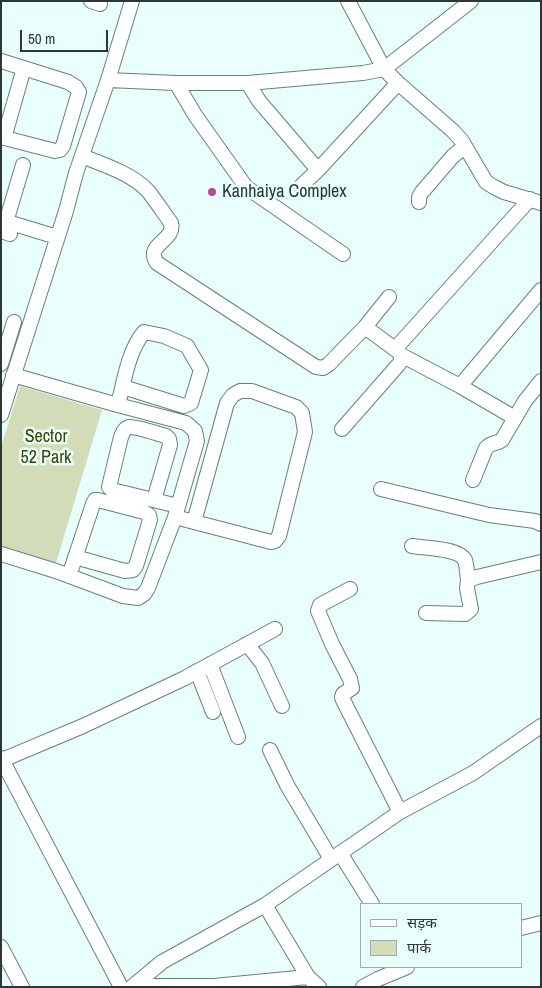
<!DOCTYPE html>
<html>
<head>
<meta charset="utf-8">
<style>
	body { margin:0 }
	#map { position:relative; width:542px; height:988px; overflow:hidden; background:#e8fffb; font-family:"Archivo Narrow","Noto Sans Devanagari",sans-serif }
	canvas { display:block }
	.frame { position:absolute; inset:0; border:2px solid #2d3836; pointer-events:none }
	.legend { position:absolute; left:360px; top:903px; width:162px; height:65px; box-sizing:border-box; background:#e8fffb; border:1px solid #9dafac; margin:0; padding:6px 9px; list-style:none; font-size:15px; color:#2d3836 }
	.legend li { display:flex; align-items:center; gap:10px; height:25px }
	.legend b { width:25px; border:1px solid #9dafac }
	.scale { position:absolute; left:20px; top:30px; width:88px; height:22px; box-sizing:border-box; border:2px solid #2d3836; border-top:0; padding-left:6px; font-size:15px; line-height:18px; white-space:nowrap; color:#2d3836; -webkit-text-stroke:4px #e8fffb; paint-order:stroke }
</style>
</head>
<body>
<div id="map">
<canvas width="542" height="988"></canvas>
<div class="frame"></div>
<ul class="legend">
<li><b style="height:6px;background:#fff"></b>सड़क</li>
<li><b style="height:14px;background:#d2dcb9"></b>पार्क</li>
</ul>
<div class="scale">50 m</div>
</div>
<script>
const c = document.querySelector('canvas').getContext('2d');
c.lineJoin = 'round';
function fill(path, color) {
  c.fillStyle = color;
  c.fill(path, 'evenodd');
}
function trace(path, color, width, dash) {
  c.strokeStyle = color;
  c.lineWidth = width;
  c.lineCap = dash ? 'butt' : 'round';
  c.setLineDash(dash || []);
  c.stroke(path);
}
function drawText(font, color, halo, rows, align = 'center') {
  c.font = font + ' "Archivo Narrow",sans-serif';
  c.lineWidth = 5;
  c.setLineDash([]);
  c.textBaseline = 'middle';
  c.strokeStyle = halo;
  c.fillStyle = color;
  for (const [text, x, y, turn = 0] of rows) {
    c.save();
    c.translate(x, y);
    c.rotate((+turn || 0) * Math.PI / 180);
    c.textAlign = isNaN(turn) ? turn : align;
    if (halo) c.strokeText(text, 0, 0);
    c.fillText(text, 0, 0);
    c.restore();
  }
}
fill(new Path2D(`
	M20 386 102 410 56 563 1 546V447Z`), '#d2dcb9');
const minor = new Path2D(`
	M91 1 100 4
	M348 1 384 69 398 83 453 131 462 141 486 182 494 187 504 192 541 203
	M1 61 68 82 76 87 79 92 63 146 60 150 55 151 1 137
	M108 80 176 83H248L363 73 384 69 471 1
	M176 83 195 115 246 187 343 254
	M248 83 259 101 318 170 398 83
	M4 138 24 68
	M82 156C104 165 131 173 148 191 156 201 163 212 171 223 176 241 144 244 157 263L316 367 323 368 329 364 365 327 389 297
	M301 186 318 170
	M419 202V197L422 192 453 156 465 146
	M1 220 57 237
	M6 222 23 165
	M1 231 10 234
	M395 349 530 199
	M401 355 460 386 515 418
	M1 364 14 322
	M460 386 541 290
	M118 405C124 382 128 351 144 332L164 336 187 346 201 370 191 403 184 406 123 387
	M1 415 66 211 76 173 108 80 132 1
	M342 429 399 364 402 359 399 352 365 327
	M473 480 486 448C491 442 497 444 502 440L525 401 541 381
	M381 489 489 515 535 521 541 524
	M154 500 170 445 169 439 166 436C158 434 136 426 129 427 124 428 123 433 121 437L109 487 112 490 178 506
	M175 517 271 542 275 541 279 536 305 432 302 413 296 407 252 391H240L233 395 227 403 194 522
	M412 546C424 548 459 548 465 560 467 566 467 574 468 580
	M1 554 56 571 123 596 138 598 144 594 148 588 175 517 197 441 195 431 186 423 114 404 13 375
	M69 576 93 504 95 500H98L144 512 149 515 150 520 136 566 133 570 125 571 75 557
	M350 589 320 605 318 611 332 644 350 679 352 688 343 694 342 697 343 700 400 812
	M426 613 465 614 471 609 467 588 468 580 477 577 541 562
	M247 644 262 663 282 706
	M210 664 238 737
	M197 671 213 712
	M270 750 287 785 331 859
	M1 758 121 987
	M2 760 83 726 185 678 275 629
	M340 853 372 904
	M265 905 308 977 319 987
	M521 928 541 923
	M1 947 22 987
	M134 986H214L308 977
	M132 987 162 962 265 905 400 812 473 773 541 726
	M363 987 378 979 407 967`);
trace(minor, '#67807c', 16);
trace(minor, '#fff', 14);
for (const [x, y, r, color] of [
	[212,192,5,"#c04596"]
]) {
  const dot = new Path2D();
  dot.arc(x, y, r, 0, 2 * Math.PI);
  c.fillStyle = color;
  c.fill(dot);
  trace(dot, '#e8fffb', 2);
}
drawText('18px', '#2d3836', '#e8fffb', [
	["Kanhaiya Complex",222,192]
], 'left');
drawText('18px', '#3a4700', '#e8fffb', [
	["Sector",46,437],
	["52 Park",46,458]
]);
</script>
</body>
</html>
